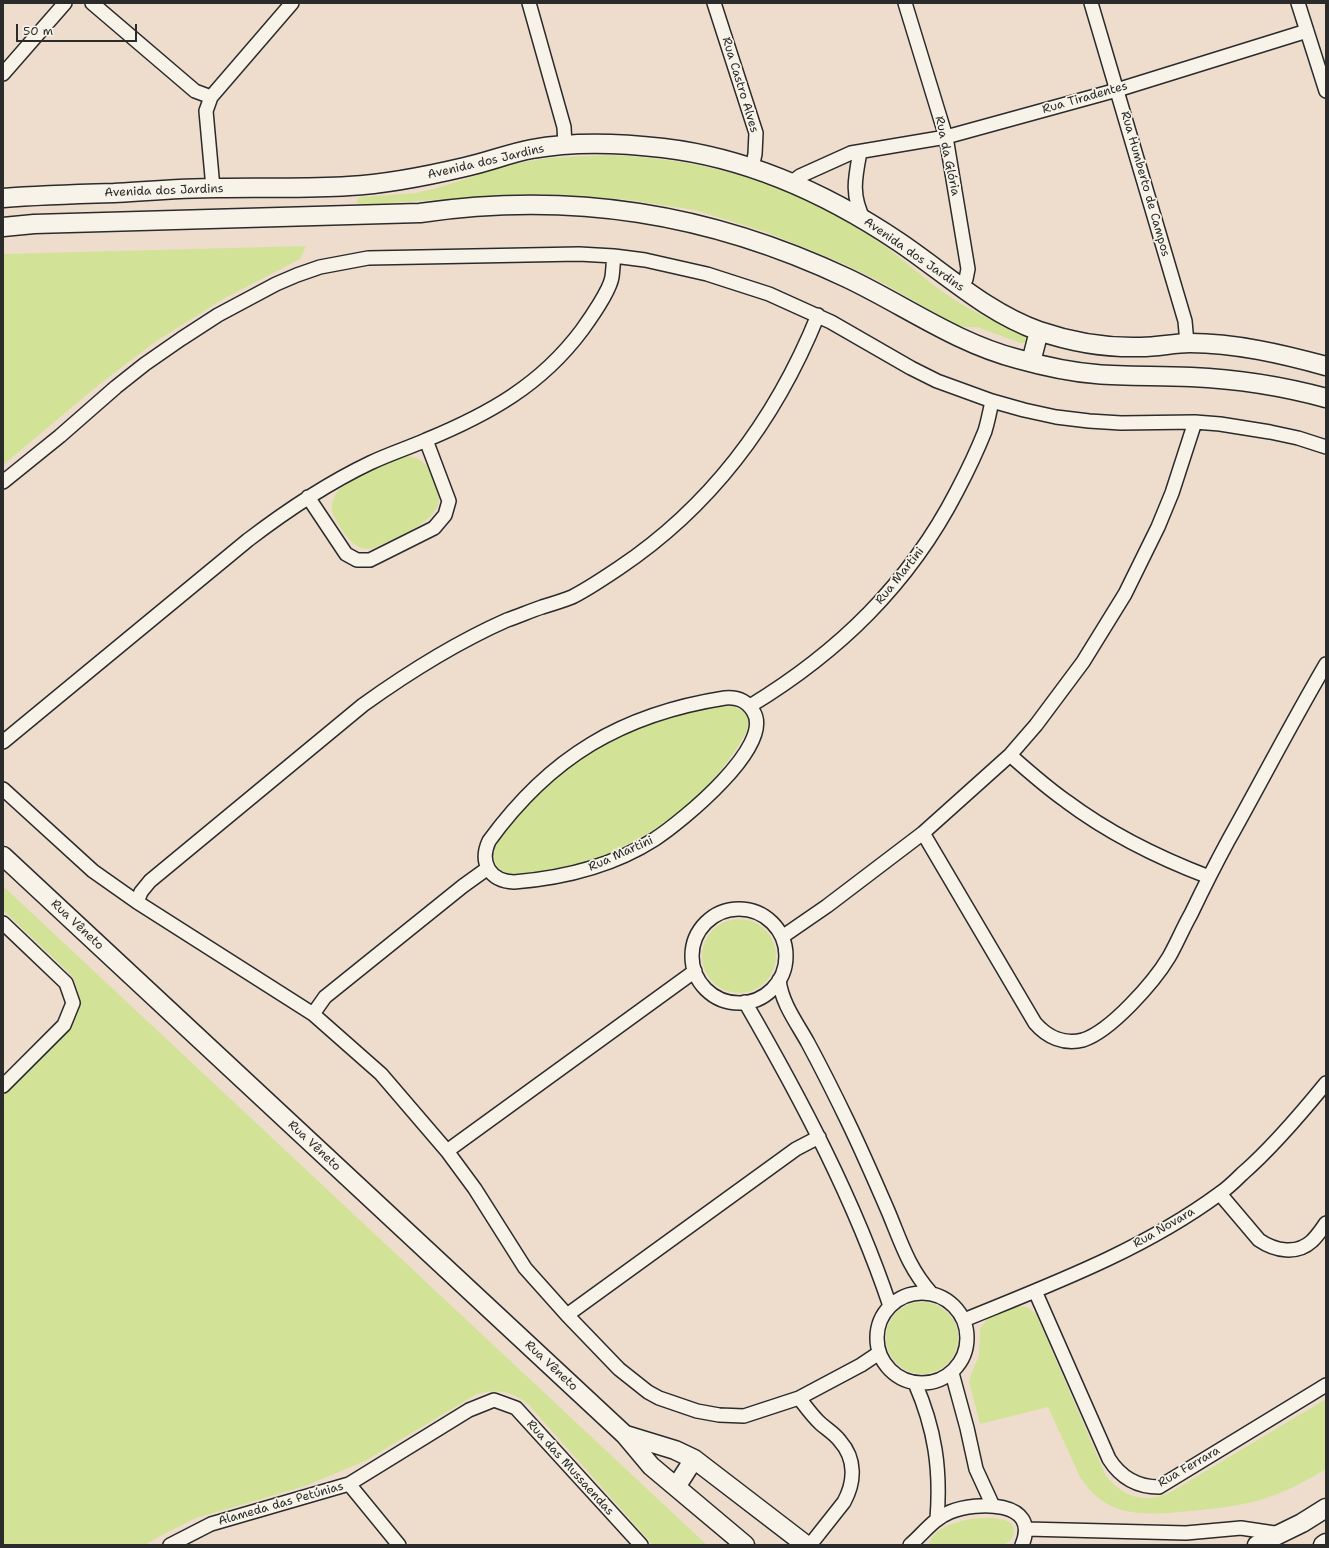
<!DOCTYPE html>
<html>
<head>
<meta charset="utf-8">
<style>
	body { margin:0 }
	#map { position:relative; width:1329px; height:1548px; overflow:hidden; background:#eeddcd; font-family:"Shantell Sans",sans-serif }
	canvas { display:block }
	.frame { position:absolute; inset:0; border:4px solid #2b2b2b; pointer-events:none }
	.scale { position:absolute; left:16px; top:24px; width:121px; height:18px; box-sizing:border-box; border:2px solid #2b2b2b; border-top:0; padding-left:5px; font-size:12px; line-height:14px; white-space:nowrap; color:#2b2b2b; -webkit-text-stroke:3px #f7f3e8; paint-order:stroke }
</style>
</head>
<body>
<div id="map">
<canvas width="1329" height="1548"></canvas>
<div class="frame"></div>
<div class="scale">50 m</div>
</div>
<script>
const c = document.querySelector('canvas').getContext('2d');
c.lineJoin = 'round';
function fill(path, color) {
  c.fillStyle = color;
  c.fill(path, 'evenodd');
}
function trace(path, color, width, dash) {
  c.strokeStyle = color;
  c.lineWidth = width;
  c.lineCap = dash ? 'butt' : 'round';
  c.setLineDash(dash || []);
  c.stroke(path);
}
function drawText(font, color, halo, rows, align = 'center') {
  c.font = font + ' "Shantell Sans",sans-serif';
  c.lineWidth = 3.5;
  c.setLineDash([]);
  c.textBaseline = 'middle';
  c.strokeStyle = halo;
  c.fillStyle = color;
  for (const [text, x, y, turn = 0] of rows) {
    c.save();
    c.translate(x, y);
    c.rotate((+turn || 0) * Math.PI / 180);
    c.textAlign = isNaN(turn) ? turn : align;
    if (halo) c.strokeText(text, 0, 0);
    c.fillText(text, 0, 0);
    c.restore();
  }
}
fill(new Path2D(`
	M608 155C710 159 800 185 883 245 904 260 922 277 943 292 968 310 997 323 1026 335L1027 340 1024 343H1021L977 327H960L881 282 842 263 766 232 695 210 622 199 543 194 504 195 360 205 357 202 358 198 361 197 416 193 433 189 469 178 489 170 519 163 548 158Z
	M306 246 300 259 223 299 155 342 96 387 3 465V254Z
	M408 456C420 458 428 464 432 476 434 483 438 492 439 499 439 522 394 538 376 547 359 555 346 537 339 525 337 521 334 518 333 514 330 506 333 497 338 491 346 481 388 464 402 457Z
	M732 706C757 714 749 730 738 746 721 773 698 798 672 817 652 832 631 843 609 853 583 864 554 870 526 873 520 873 514 875 508 873 497 871 492 860 494 850 500 838 510 826 519 816 571 753 651 712 732 706Z
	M3 886 707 1545H653L528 1404C512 1391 494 1388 475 1395L365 1461 305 1486 196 1518 162 1535 145 1545H3V1093L72 1024 77 1015 79 1005V995L74 979 68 972 3 910Z
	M702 956a37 37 0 1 1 74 0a37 37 0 1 1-74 0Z
	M886 1338a36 36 0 1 1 72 0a36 36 0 1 1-72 0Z
	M1015 1306 1027 1307 1036 1314 1106 1476C1124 1498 1145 1504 1171 1492L1326 1399V1469C1308 1480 1289 1490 1269 1497 1244 1506 1218 1508 1191 1511 1169 1513 1144 1516 1122 1510 1104 1505 1090 1493 1080 1477L1048 1407 980 1424 969 1382 972 1372 979 1356 980 1329 988 1318Z
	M980 1518C990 1518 1016 1516 1014 1533 1013 1539 1008 1542 1003 1545H929C931 1527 964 1519 980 1518Z
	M1036 1544 1180 1545H1182H1035Z`), '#d2e397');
const street = new Path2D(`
	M92 3 195 91 211 97
	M529 3 564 127 565 145
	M714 3 756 133 755 154 752 168
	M905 3 946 137 968 269 966 279 961 287
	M1091 3 1185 321 1187 343
	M1298 3 1326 91
	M3 74 65 3
	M860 152C855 178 851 195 864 220
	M791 183 800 176 851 153 946 137 1117 90 1307 31
	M213 188 206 111 211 97 292 3
	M3 482 60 436 116 387 145 364 181 339 218 315 276 284 297 275 320 267 368 258 579 254 614 256 645 260 707 274 769 294 831 322 911 368 937 381 992 401 1024 410 1056 417 1089 421 1121 423 1195 422 1220 424 1270 432 1298 438 1326 447
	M308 497 346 554 357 560H370L434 528 445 515 449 501 426 440
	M725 698C737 697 746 700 753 711 776 745 681 822 655 839 613 866 564 878 514 882 490 881 479 863 489 841 550 757 622 714 725 698Z
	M750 706C839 652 909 584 957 491 967 472 977 451 985 431 988 421 990 411 992 401
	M3 742 248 540C286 511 326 484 370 463 389 454 408 448 426 440 489 414 541 385 582 330 590 319 610 290 612 277 613 270 613 263 614 256
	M1010 755C1028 771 1046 787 1066 801 1110 834 1159 858 1209 877
	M3 789 93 871 137 902 313 1014 381 1074 447 1151 475 1189 525 1268 567 1315 619 1369 648 1392 659 1398 697 1411 719 1415 744 1416 799 1398 861 1365 879 1353
	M923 833 1035 1023C1047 1037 1064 1045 1083 1040 1111 1031 1154 982 1169 957 1177 943 1183 928 1191 914 1203 889 1215 865 1228 841 1261 782 1292 722 1326 664
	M137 902 141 892 150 881 363 705C409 672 455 643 507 620 519 616 530 611 542 607 552 604 562 601 572 597 588 589 604 578 619 568 713 505 776 419 818 315
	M692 956a47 47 0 1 1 94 0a47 47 0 1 1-94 0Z
	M3 923 66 983 73 1003 64 1025 3 1086
	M782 937 827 906 923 833 1010 755 1036 725 1083 662 1125 594 1158 527 1172 493 1195 422
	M779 980C782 1004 797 1023 808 1043 822 1069 835 1095 848 1122 862 1151 875 1181 888 1211 901 1242 908 1267 931 1293
	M745 1002C801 1099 854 1199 890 1306
	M313 1014 325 997 463 886 488 868
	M447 1151 695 971
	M1220 1194 1259 1240C1275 1251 1297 1255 1312 1241 1317 1236 1322 1229 1326 1223
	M1035 1291 1109 1459C1121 1478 1137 1487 1159 1487L1326 1385
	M877 1338a45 45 0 1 1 90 0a45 45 0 1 1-90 0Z
	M567 1315 796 1149 819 1137
	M964 1320C1052 1284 1143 1250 1219 1194 1228 1188 1235 1181 1242 1174 1273 1147 1300 1115 1326 1083
	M952 1373 967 1428 976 1469 993 1506
	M915 1383C935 1429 941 1469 937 1519
	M799 1398C806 1407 813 1417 821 1424 828 1430 835 1434 840 1441 856 1459 855 1482 844 1502L810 1545
	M349 1484 399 1545
	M1026 1529 1186 1533 1241 1528 1281 1534
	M170 1545 211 1524 349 1484 469 1410 494 1400 516 1408 641 1545
	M910 1545C924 1533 933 1519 950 1512 976 1501 1041 1500 1022 1545`);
const secondary = new Path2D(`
	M3 198C40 195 77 194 114 193 148 191 183 188 218 188 261 187 306 189 349 186 388 184 427 176 465 167 488 162 510 153 532 149 574 141 621 143 663 148 748 158 829 195 899 242 945 273 986 312 1039 331 1071 342 1107 348 1141 347 1158 347 1174 343 1190 343 1235 343 1282 354 1326 366
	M3 227 34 224 420 213C571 191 709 213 847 278 904 305 956 343 1018 359 1043 366 1070 372 1096 374 1128 377 1159 375 1191 377 1236 379 1282 386 1326 398
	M1031 362 1039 331
	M3 856 625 1435 651 1466 745 1545
	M626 1435 675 1450 694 1459 806 1545
	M676 1487 694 1459
	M1257 1545 1302 1523 1326 1508
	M1323 1545 1326 1543`);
trace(street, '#2b2b2b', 16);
trace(secondary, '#2b2b2b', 21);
trace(street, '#f7f3e8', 13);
trace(secondary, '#f7f3e8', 18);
drawText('12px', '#2b2b2b', '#f7f3e8', [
	["Rua Castro Alves",740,85,73],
	["Rua Tiradentes",1085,98,-16],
	["Rua da Glória",947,156,78],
	["Avenida dos Jardins",486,162,-13],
	["Rua Humberto de Campos",1145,184,74],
	["Avenida dos Jardins",164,191,-2],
	["Avenida dos Jardins",914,255,35],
	["Rua Martini",900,576,-51],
	["Rua Martini",621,854,-24],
	["Rua Vêneto",77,925,43],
	["Rua Vêneto",314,1146,43],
	["Rua Novara",1164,1228,-30],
	["Rua Vêneto",551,1366,43],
	["Rua Ferrara",1189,1467,-30],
	["Rua das Mussaendas",570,1468,48],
	["Alameda das Petúnias",281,1504,-16]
]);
</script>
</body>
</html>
